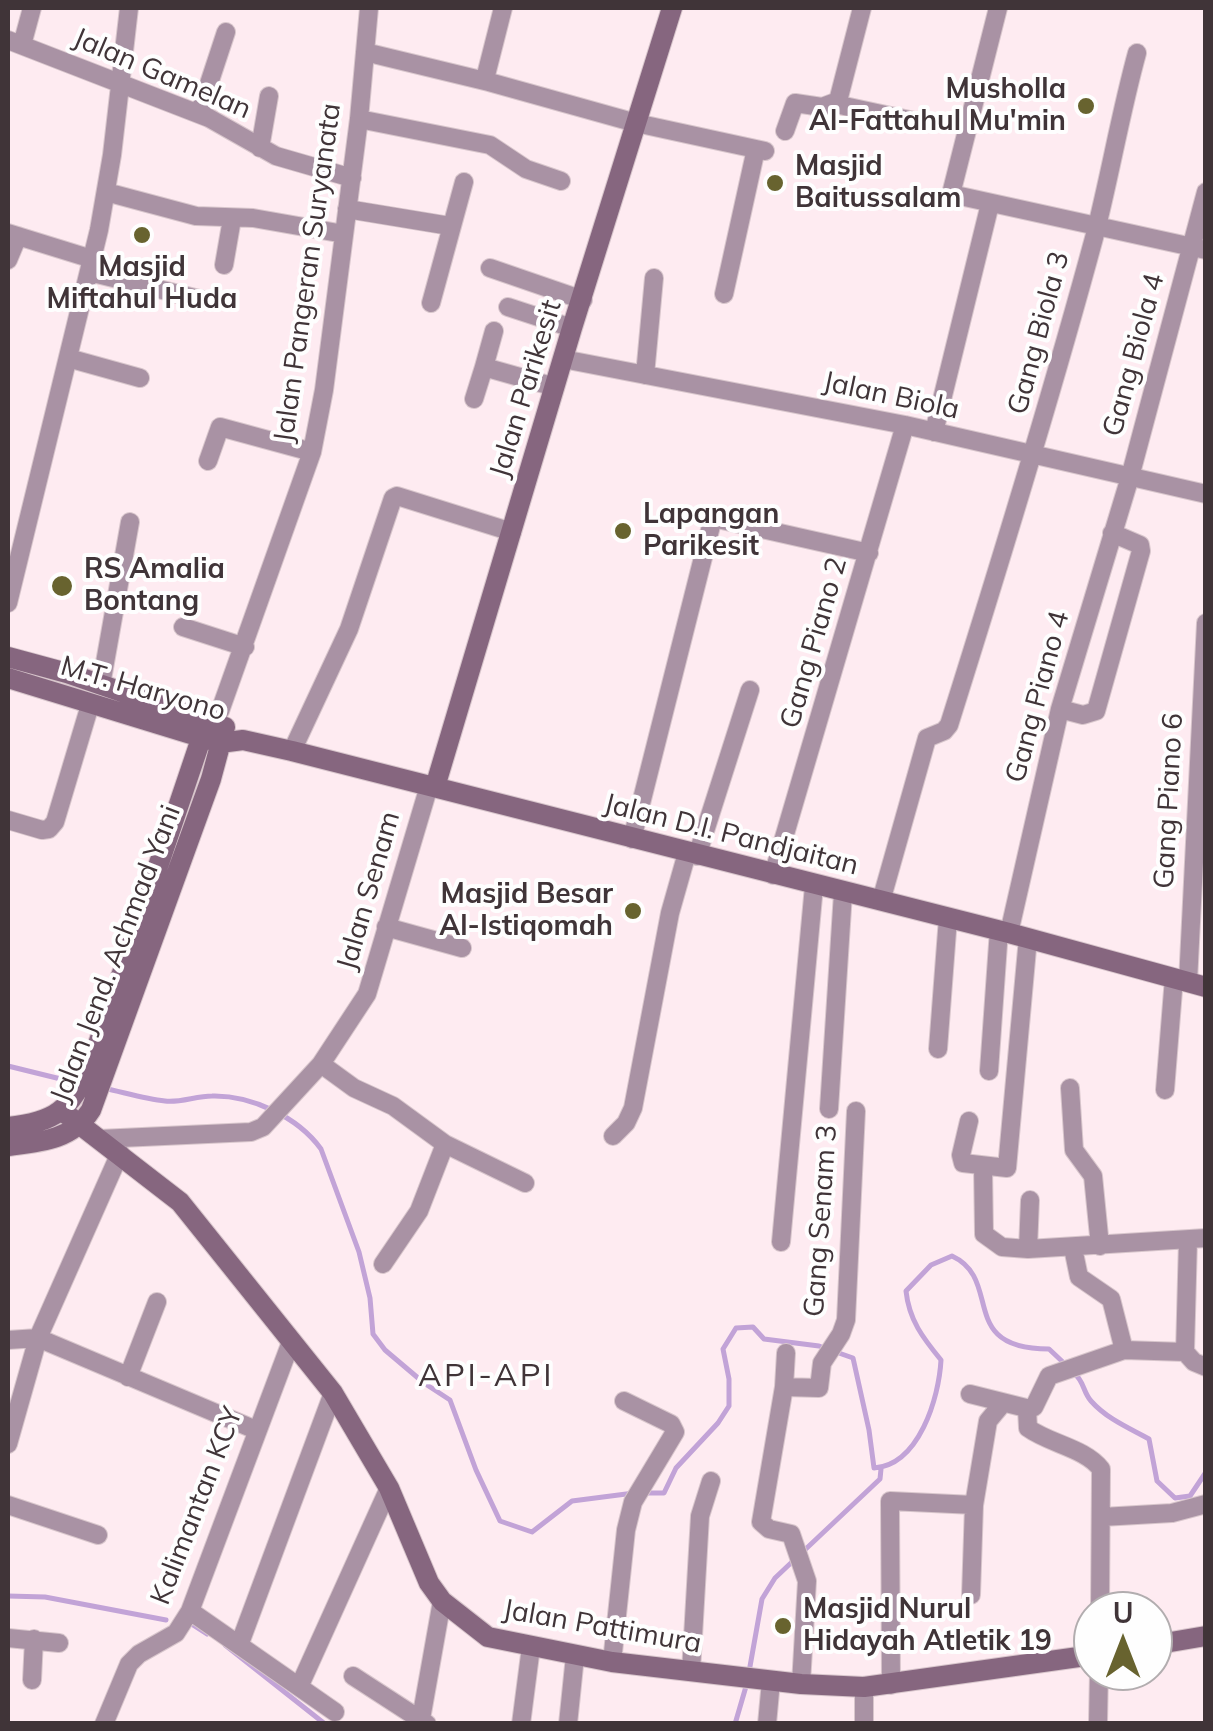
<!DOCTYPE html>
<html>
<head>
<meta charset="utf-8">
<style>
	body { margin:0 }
	#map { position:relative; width:1213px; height:1731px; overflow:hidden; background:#feebf1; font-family:Mulish,sans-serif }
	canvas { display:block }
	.frame { position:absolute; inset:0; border:10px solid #403438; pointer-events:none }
	.north { position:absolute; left:1073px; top:1591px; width:100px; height:100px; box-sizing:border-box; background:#fefefe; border:2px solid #b2adaf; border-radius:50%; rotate:0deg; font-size:28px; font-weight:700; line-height:40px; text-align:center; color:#403438 }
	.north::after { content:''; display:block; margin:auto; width:35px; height:45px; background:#68632f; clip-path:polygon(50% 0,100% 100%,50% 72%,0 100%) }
</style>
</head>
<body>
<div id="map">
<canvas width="1213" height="1731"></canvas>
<div class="frame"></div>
<div class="north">U</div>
</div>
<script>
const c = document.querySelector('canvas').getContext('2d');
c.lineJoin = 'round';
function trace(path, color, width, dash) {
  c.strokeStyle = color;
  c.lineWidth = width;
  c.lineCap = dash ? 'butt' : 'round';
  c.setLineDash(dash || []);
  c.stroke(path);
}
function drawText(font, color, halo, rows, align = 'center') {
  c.font = font + ' Mulish,sans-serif';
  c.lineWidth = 8;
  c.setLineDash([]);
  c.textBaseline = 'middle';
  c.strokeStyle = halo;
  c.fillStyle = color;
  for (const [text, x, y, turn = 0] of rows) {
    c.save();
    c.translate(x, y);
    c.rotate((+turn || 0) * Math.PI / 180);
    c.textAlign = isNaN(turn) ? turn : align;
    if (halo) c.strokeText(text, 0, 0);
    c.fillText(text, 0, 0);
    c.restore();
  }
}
trace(new Path2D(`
	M8 1066 77 1083
	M103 1088C123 1092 144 1099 165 1101 180 1103 196 1096 212 1096 251 1095 298 1117 321 1149L359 1252 370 1298 373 1334 385 1350 424 1383 450 1400 476 1470 500 1521 532 1532 572 1501 634 1493
	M1074 1373C1084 1381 1083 1392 1091 1401 1107 1419 1129 1428 1149 1439L1157 1481 1175 1498 1190 1496 1206 1472
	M645 1493H664L676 1468 718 1423 729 1406V1379L723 1349 736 1328 753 1327 764 1339 819 1346 853 1358 869 1430 874 1468C919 1465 939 1398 941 1360 923 1338 909 1320 906 1291L931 1265 952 1256C1004 1280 956 1349 1049 1349L1066 1365
	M8 1596 45 1597 166 1620
	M193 1625 207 1634
	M225 1645 325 1724
	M749 1672 762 1599 775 1578 880 1479 881 1469
	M735 1724 747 1683`), '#c2a3d7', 5);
const street = new Path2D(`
	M503 8 486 75 489 82 636 123 765 151
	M998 8 951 194 1206 250
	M8 40 209 118 276 156 352 178
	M22 45 32 8
	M365 52 489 82
	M835 104 914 121
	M199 114 226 32
	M359 119 490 145 526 169 561 181
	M785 131 795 103 822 107 838 101 862 8
	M260 148 269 96
	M106 192 196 216 253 218 344 234
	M347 209 450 226
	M8 233 92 259
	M8 260 18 236
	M224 265 232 219
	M490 268 583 300
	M89 272 203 300
	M724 294 756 149
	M431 303 464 182
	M508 307 572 328
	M68 358 140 378
	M563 359 905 425 1206 494
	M484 367 494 331
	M645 375 654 278
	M474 399 484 367 555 387
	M934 432 990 204
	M208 461 220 427 312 452
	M8 603 99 230 112 155 129 8
	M183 627 245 647
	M101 685 130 522
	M1060 709 1083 715 1096 711 1141 551 1140 545 1112 533
	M220 711 312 452 324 390 359 119 369 8
	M292 751 349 629 393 498 397 496 512 532
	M8 820 42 830 49 829 55 822 90 705
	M632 839 713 518 869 553
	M697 856 750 690
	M773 875 905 425
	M881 901 927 738 944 731 949 725C1000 563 1050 401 1094 238 1110 176 1120 115 1137 53
	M386 927 462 948
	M1009 933 1060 709 1130 477 1206 192
	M1188 982 1206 623
	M938 1049 948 918
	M321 1064 354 1088 393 1106 445 1144 525 1183
	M989 1071 999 930
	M1070 1088 1074 1150 1093 1176 1100 1246
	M1165 1090 1174 978
	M829 1109 843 893
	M969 1121 961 1155 963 1163 1007 1168 1028 938
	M613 1136 626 1123 633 1108 670 913 687 853
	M99 1139 251 1132 263 1127 321 1064 367 994 429 786
	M983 1166 984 1234 1002 1247 1028 1249
	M1030 1200 1028 1249 1206 1238
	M1188 1240 1185 1352 1194 1362 1206 1367
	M781 1242 814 886
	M1073 1248 1079 1277 1111 1299 1124 1350 1185 1352
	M383 1264 419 1211 445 1144
	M8 1340 38 1338 256 1430
	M786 1353 784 1387 761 1522 769 1529 791 1534 807 1581 801 1684
	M128 1377 157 1302
	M784 1387 819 1388 822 1363 841 1334 846 1320 856 1111
	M970 1394 1030 1409 1034 1407 1049 1376 1124 1350
	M1027 1409 1028 1428C1050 1444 1085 1448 1101 1469L1100 1611
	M8 1444 38 1338 120 1153
	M8 1505 98 1535
	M1102 1517 1172 1513 1206 1504
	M971 1595 974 1505
	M190 1611 335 1712
	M8 1638 59 1643
	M240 1643 333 1393
	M612 1662 626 1530 633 1502 675 1432 671 1424 624 1401
	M691 1671 700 1516 711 1481
	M353 1676 427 1724
	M32 1680 34 1639
	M300 1685 389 1488
	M891 1685 890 1501 974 1505 988 1421 1003 1403
	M421 1719 442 1601
	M104 1724 129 1664 139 1654 176 1633 190 1611 291 1342
	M521 1724 531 1647
	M568 1724 575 1656
	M767 1724 771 1681
	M864 1724V1687
	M1098 1724 1099 1671`);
const secondary = new Path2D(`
	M8 657 67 673 215 724
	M8 678 220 743 243 740 292 751 1009 933 1206 987
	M435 787 572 328 672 8
	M61 1110 180 1202 333 1393 389 1488 429 1583 442 1601 488 1637 612 1662 801 1684 864 1687 1093 1655
	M8 1127C57 1122 69 1110 91 1065L207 721
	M8 1146C41 1142 72 1140 91 1110L211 779 225 727
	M1153 1645 1206 1636`);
trace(street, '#d8c6cc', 20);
trace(secondary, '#d8c6cc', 22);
trace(street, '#a992a4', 18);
trace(secondary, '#86667f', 20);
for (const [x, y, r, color] of [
	[1086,106,10,"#68632f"],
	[775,183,10,"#68632f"],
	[142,235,10,"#68632f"],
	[623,531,10,"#68632f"],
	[62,586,12,"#68632f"],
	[633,911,10,"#68632f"],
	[783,1626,10,"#68632f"]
]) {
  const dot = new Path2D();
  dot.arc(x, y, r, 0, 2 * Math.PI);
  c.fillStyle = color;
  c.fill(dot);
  trace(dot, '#fefefe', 4);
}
drawText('28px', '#403438', '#fefefe', [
	["Jalan Gamelan",162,74,23],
	["Jalan Pangeran Suryanata",308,273,-82],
	["Gang Biola 3",1039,333,-75],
	["Gang Biola 4",1134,355,-75],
	["Jalan Parikesit",526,389,-73],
	["Jalan Biola",891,396,12],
	["Gang Piano 2",814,643,-74],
	["M.T. Haryono",143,689,16],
	["Gang Piano 4",1038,697,-75],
	["Gang Piano 6",1169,801,-87],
	["Jalan D.I. Pandjaitan",731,835,14],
	["Jalan Senam",369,891,-74],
	["Jalan Jend. Achmad Yani",116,954,-69],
	["Gang Senam 3",821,1221,-86],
	["Kalimantan KCY",197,1506,-69],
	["Jalan Pattimura",602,1627,10]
]);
drawText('bold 28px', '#403438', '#fefefe', [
	["Musholla",1066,90,"right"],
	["Al-Fattahul Mu'min",1066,122,"right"],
	["Masjid",795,167],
	["Baitussalam",795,199],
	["Masjid",142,268,"center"],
	["Miftahul Huda",142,300,"center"],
	["Lapangan",643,515],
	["Parikesit",643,547],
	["RS Amalia",84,570],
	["Bontang",84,602],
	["Masjid Besar",613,895,"right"],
	["Al-Istiqomah",613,927,"right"],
	["Masjid Nurul",803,1610],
	["Hidayah Atletik 19",803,1642]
], 'left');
c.letterSpacing = '2.5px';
drawText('32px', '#403438', '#fefefe', [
	["API-API",486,1376]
]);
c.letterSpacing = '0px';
</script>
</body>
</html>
